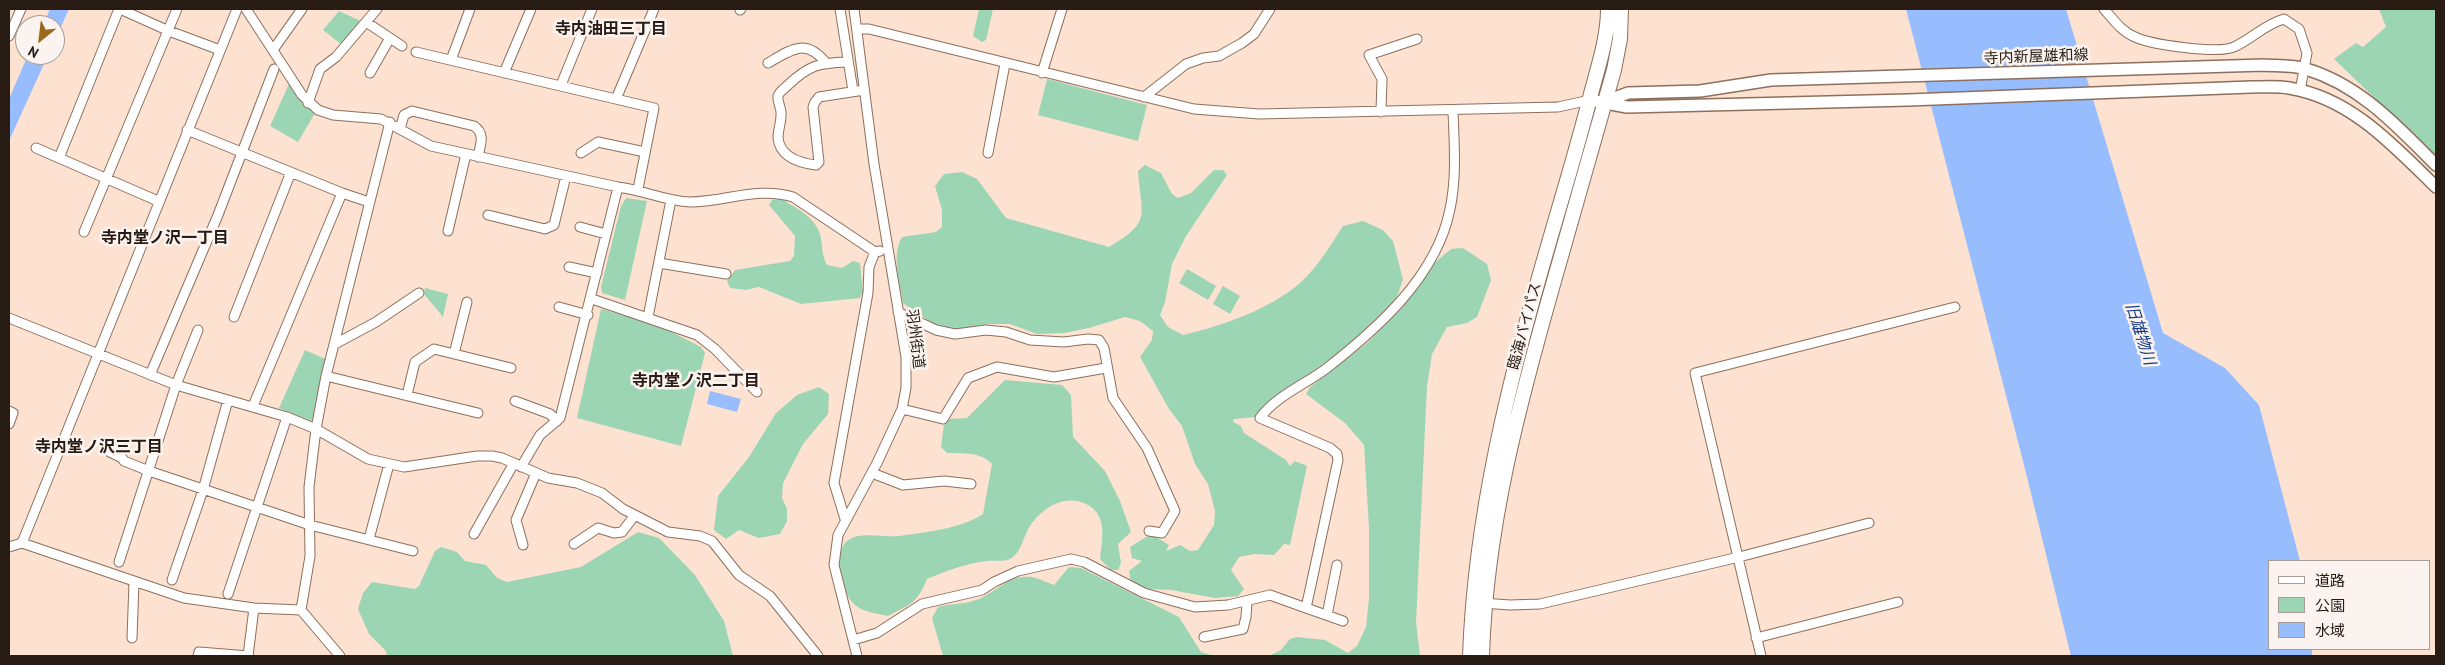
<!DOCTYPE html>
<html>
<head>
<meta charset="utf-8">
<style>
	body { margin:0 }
	#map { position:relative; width:2445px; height:665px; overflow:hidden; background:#fde2d1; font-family:"PT Sans","Noto Sans JP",sans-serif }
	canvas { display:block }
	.frame { position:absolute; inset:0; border:10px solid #271b13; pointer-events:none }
	.legend { position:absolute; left:2268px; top:560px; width:162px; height:90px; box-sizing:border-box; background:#faf3ef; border:1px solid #a69d97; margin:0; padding:6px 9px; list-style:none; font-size:15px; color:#271b13 }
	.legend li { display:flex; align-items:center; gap:10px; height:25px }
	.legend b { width:25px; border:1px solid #a69d97 }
	.north { position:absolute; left:15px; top:15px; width:50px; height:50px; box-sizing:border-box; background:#faf3ef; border:1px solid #a69d97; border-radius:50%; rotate:209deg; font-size:14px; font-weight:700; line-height:20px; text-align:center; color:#271b13 }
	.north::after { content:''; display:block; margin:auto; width:18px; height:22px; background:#99681a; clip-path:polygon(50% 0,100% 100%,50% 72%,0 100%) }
</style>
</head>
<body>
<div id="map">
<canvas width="2445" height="665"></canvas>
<div class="frame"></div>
<ul class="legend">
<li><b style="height:6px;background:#fff"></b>道路</li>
<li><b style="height:14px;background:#9cd5b3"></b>公園</li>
<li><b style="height:14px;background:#98bdfe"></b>水域</li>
</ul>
<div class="north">N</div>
</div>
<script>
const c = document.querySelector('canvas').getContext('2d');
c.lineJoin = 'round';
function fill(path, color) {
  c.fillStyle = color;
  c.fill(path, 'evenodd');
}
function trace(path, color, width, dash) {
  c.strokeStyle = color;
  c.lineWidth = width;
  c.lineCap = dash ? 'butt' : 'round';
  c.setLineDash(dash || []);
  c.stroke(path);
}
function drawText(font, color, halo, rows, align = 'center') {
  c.font = font + ' "PT Sans","Noto Sans JP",sans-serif';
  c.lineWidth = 5;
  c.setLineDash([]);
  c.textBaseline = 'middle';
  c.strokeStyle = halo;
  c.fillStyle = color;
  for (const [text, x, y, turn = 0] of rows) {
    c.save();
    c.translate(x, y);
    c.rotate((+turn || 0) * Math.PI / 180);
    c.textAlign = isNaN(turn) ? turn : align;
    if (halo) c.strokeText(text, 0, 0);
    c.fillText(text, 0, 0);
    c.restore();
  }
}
fill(new Path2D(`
	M979 9H993L986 40 982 42 973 36Z
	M2379 9H2436V157L2334 59 2356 43 2363 47 2386 27Z
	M339 11 363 22 342 45 323 30Z
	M1047 79 1147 105 1138 141 1038 115Z
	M289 84H292L304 103 315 113 298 142 270 126Z
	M1145 165 1161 173 1172 194 1178 198 1191 193 1214 170H1223L1227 175 1186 236 1172 264 1165 302 1160 315 1168 327 1183 335C1221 326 1268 310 1299 284 1317 268 1330 246 1343 226L1363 221 1383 230 1393 241 1403 279 1395 303 1362 336 1268 404 1255 417 1234 419 1233 422 1241 426 1244 433 1286 460 1290 466 1295 461 1307 466 1290 545 1284 544 1274 555 1255 554 1239 557 1231 570 1244 589 1238 596 1215 598 1171 590 1149 589 1131 582 1129 571 1142 561 1132 558 1130 547 1151 534 1169 545 1166 551 1180 545 1190 551 1198 550 1214 525 1215 511 1208 484 1195 464 1182 426 1169 409 1140 357 1152 340 1153 331 1140 321 1125 317 1089 328 1064 333 1037 334 1010 324H989L954 330 935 325 903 303C900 283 891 255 902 237L936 232 942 227V210L935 186 944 174 962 172 977 179 1006 218 1109 247C1153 221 1141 216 1138 171Z
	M626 198 647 201 625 300 602 293 601 287 621 206Z
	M782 199C797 209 814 216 820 234 823 245 821 254 827 265L842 268 853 261 860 263 863 291 860 298 801 304 759 287 746 290 730 288 727 281 735 270 790 261 794 256 795 236 769 205 772 200Z
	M1463 248 1487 264 1491 280 1477 317 1467 323 1447 327 1432 354 1427 386 1416 622 1420 656H1269L1281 650 1290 639 1297 637 1325 640 1348 653 1357 646 1366 627 1369 598V528L1364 445 1345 423 1306 394 1310 387 1367 343 1402 308 1433 264 1451 249Z
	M1187 269 1216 286 1208 300 1179 283Z
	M1223 286 1240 296 1230 314 1213 304Z
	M425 288 448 294 443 317 424 294Z
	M601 309 658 325 701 347 705 353 681 446 577 418Z
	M305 350 328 360 313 420 310 421 279 408Z
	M1005 380 1062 385 1071 395 1073 437 1105 471 1120 501 1131 532 1118 544 1121 563 1118 570H1111L1100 559C1102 540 1108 516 1088 505 1066 493 1043 507 1030 526 1024 535 1022 549 1014 556 1007 563 997 560 988 561 966 563 947 571 927 579 917 604 910 604 888 616 871 612 855 612 847 594 842 579 834 556 846 542 858 530 883 538 899 536 926 532 960 529 983 514L992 464C979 451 964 454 947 453L941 447 944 424 948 419 967 418Z
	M819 387 829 394 828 414 803 444 783 483 782 498 787 509V521L780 534 759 538 739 530 726 539 714 530 718 496 749 457 776 413 797 395Z
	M638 532 659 538 695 575 724 621 733 656H387L386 651 369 634 358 609 363 593 372 582 415 589 419 586 435 551 441 547 457 552 465 561 486 565 497 578 507 582 581 567Z
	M1069 567 1081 568 1179 617 1201 652 1214 656H943L932 618 938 607C951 603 963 605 976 600 996 593 1008 574 1032 577 1039 578 1047 583 1054 585Z`), '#9cd5b3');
fill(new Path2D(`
	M50 9H69L55 40V25H43Z
	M1906 9H2066L2163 333 2225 368 2259 405 2300 561H2269V649H2312V656H2071L2024 465Z
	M28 55H48L9 141V99Z
	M710 391 741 399 737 412 707 404Z`), '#98bdfe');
const minor = new Path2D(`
	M120 9 169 31 220 50
	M246 9 302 95 318 110 333 115 381 119 431 146 618 187C643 190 665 201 690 202 725 202 758 186 793 197L875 252
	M840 9 853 91
	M854 9 874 164 906 357V388L902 409 877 463 838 535 834 565 857 656
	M2104 9C2113 19 2122 32 2135 37 2152 45 2218 54 2234 47 2252 39 2265 24 2284 19L2299 29 2307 53 2300 91
	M740 10 741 9
	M366 22 402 46
	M857 29H869L1194 109 1259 114 1558 107 1590 100
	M9 36 21 9
	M273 50 302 9
	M416 52 654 108 638 189
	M451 60 470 9
	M847 62C819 63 809 65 788 85 785 88 779 92 778 96 777 102 782 109 781 115 781 123 778 130 778 138 780 157 800 163 816 165L819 162 813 107 815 102 819 97 864 90
	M768 63C792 49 806 38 826 63
	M370 73 390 38
	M504 73 531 9
	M1042 73 1062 9
	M561 85 592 9
	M1144 97 1186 64 1203 58 1219 56 1242 43 1254 34 1270 9
	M616 99 654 9
	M308 103 320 69 336 57 377 9
	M1381 112 1382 79 1369 55 1417 39
	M400 129 404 115 412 111 474 126C486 134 480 145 478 157
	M187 130 342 193 369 202
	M36 148 158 201
	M581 153 598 142 645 152
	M988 153 1005 64
	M59 158 119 9
	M488 215 545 229 554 225 566 176
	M580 227 606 234
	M448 231 466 154
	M84 232 177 9
	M659 263 726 274
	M569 267 597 273
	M592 299 697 335 715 349 757 392
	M559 307 588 315
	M898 312 936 330 955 334 986 330 1006 332 1030 340 1064 342 1088 339 1099 340 1104 348 1113 398 1147 448 1175 511 1162 533 1149 531
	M234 317 291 172
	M648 317 671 200
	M9 318 176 385 287 417 316 429 368 459 404 467 477 456H492L502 458 548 478 577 483 602 493 623 509 668 532 700 536 712 541 739 575 770 596 818 656
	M335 344 376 322 419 293
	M454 354 467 302
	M150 375 218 215 274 69
	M326 376 478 413
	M407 395 415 362 434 349 511 368
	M515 401 550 414 557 421
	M253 406 342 193
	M902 409 943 419 968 378 997 367 1054 377 1106 368
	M9 411 13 413 9 424
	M108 451 122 458 124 461 149 471 310 525 413 551
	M521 467 540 435 560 418 618 187
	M872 473 903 485 944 481 971 484
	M845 519 834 483 868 293 869 267 875 252 880 251
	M474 534 514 463
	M369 539 389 464
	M22 543 237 9
	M574 544 598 528 614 533 622 532 635 515
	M523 545 516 520 536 473
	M9 547 22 543 184 598 254 608 301 610 340 656
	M119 562 176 385 198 330
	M172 580 203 490 228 400
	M228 594 287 417
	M1482 603 1510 605 1540 604 1739 557 1869 523
	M1306 608 1343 621
	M301 610 310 556 309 487 316 429 326 376 390 122
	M1327 615 1337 565
	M1204 637 1243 629 1246 617 1247 602
	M132 638 134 582
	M1756 638 1898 602
	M853 640 877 633 922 604 982 590 994 582 1018 571 1071 559 1084 562 1144 593 1195 607 1228 605 1270 595 1306 608 1338 460 1337 454 1330 448 1260 418C1276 396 1306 384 1327 368 1378 328 1437 276 1450 209 1457 177 1454 142 1453 110
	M198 656 199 652 249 656
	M248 656 254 608
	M1761 656 1695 373 1955 307`);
const major = new Path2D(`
	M1590 100 1627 107 1908 100 2251 87C2264 87 2277 86 2289 88 2351 98 2394 146 2436 187
	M1604 102 1628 93 1700 91 1771 80 2264 65C2277 66 2293 65 2306 69 2360 85 2398 127 2436 165`);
const highway = new Path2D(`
	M1470 656C1475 516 1509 380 1548 246 1563 194 1579 142 1592 90 1599 64 1608 36 1608 9
	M1482 656C1486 525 1520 400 1556 274 1576 206 1594 138 1614 70L1620 39 1621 9`);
trace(minor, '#8d6f5c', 11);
trace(major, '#8d6f5c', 14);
trace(highway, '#8d6f5c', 16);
trace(minor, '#fff', 9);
trace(major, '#fff', 11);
trace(highway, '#fff', 14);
drawText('15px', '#271b13', '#faf3ef', [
	["寺内新屋雄和線",2036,57,-2],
	["臨海バイパス",1525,326,-75],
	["羽州街道",915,339,83]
]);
drawText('bold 16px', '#271b13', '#faf3ef', [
	["寺内油田三丁目",611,29],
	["寺内堂ノ沢一丁目",165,238],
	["寺内堂ノ沢二丁目",696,381],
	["寺内堂ノ沢三丁目",99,447]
]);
drawText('italic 16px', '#143c85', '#faf3ef', [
	["旧雄物川",2140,334,72]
]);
</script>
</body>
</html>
